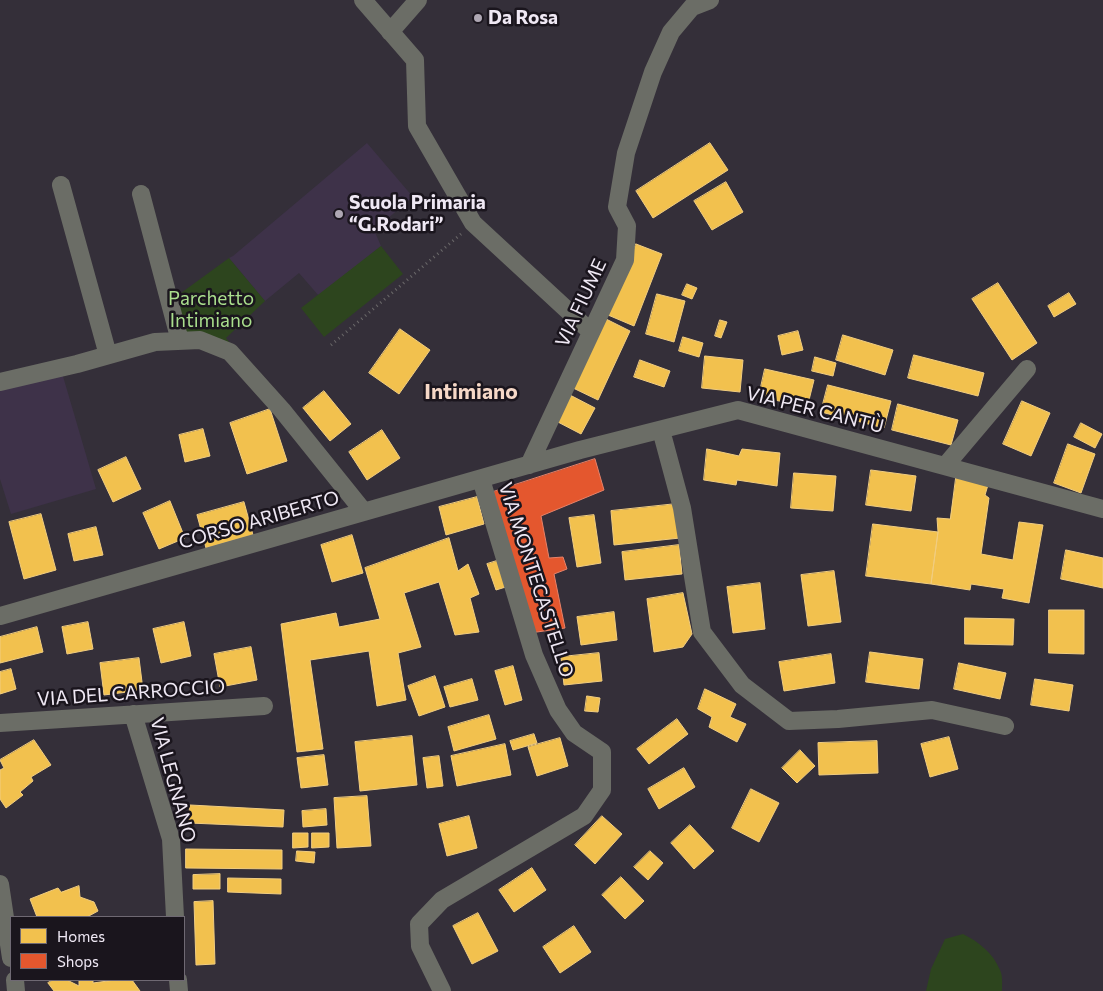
<!DOCTYPE html>
<html>
<head>
<meta charset="utf-8">
<style>
	body { margin:0 }
	#map { position:relative; width:1103px; height:991px; overflow:hidden; background:#342f39; font-family:Commissioner,sans-serif }
	canvas { display:block }
	.legend { position:absolute; left:10px; top:916px; width:175px; height:65px; box-sizing:border-box; background:#1a151d; border:1px solid #6f6973; margin:0; padding:6px 9px; list-style:none; font-size:15px; color:#efe8f4 }
	.legend li { display:flex; align-items:center; gap:10px; height:25px }
	.legend b { width:25px; border:1px solid #6f6973 }
</style>
</head>
<body>
<div id="map">
<canvas width="1103" height="991"></canvas>
<ul class="legend">
<li><b style="height:14px;background:#f2c14e"></b>Homes</li>
<li><b style="height:14px;background:#e4572e"></b>Shops</li>
</ul>
</div>
<script>
const c = document.querySelector('canvas').getContext('2d');
c.lineJoin = 'round';
function fill(path, color) {
  c.fillStyle = color;
  c.fill(path, 'evenodd');
}
function trace(path, color, width, dash) {
  c.strokeStyle = color;
  c.lineWidth = width;
  c.lineCap = dash ? 'butt' : 'round';
  c.setLineDash(dash || []);
  c.stroke(path);
}
function drawText(font, color, halo, rows, align = 'center') {
  c.font = font + ' Commissioner,sans-serif';
  c.lineWidth = 5;
  c.setLineDash([]);
  c.textBaseline = 'middle';
  c.strokeStyle = halo;
  c.fillStyle = color;
  for (const [text, x, y, turn = 0] of rows) {
    c.save();
    c.translate(x, y);
    c.rotate((+turn || 0) * Math.PI / 180);
    c.textAlign = isNaN(turn) ? turn : align;
    if (halo) c.strokeText(text, 0, 0);
    c.fillText(text, 0, 0);
    c.restore();
  }
}
fill(new Path2D(`
	M367 143 413 197 374 230 381 246 319 296 299 273 265 301 229 258 233 256Z
	M60 366 96 489 11 514 0 479V383Z`), '#3e3249');
fill(new Path2D(`
	M381 246 403 274 324 337 301 308Z
	M229 258 265 301 226 338 234 348 181 341 170 301Z
	M963 934C979 942 993 953 1000 970 1003 976 1002 985 1002 991H926L931 969 945 939Z`), '#2d451e');
const homes = new Path2D(`
	M710 143 728 170 653 218 636 191Z
	M726 182 743 212 712 230 694 201Z
	M636 244 662 254 634 326 608 315Z
	M998 283 1037 343 1012 360 972 299Z
	M687 284 697 288 692 299 682 295Z
	M1069 293 1076 304 1054 317 1048 306Z
	M657 294 685 301 674 342 646 334Z
	M604 318 630 331 598 400 571 387Z
	M720 320 727 322 721 338 715 336Z
	M400 329 430 350 399 394 369 373Z
	M798 331 803 350 782 355 778 336Z
	M843 335 893 350 885 375 836 360Z
	M683 337 703 343 699 357 679 351Z
	M914 355 984 373 978 396 908 378Z
	M705 356 743 360 740 392 702 388Z
	M815 357 836 363 833 376 812 371Z
	M640 360 670 371 664 387 634 377Z
	M765 369 814 380 807 408 759 396Z
	M828 385 891 401 884 428 821 412Z
	M324 391 351 424 330 441 303 408Z
	M568 394 595 408 581 434 554 420Z
	M1022 401 1050 413 1031 456 1003 444Z
	M898 404 958 420 951 445 892 430Z
	M270 409 287 461 247 474 230 423Z
	M1081 423 1102 434 1095 448 1074 437Z
	M203 429 210 456 185 462 179 435Z
	M382 430 400 458 367 480 349 452Z
	M1068 444 1095 454 1081 493 1054 483Z
	M707 449 739 456 742 449 780 453 777 486 737 480 736 485 704 480Z
	M126 457 141 489 113 502 98 470Z
	M871 470 916 476 911 511 866 505Z
	M794 473 836 476 833 511 791 508Z
	M956 478 988 485 985 495 989 498 981 554 1013 560 1019 522 1043 525 1029 603 1002 598 1004 589 971 584 970 590 931 584 938 532 937 518 950 519Z
	M477 497 484 524 446 535 439 507Z
	M170 501 185 538 159 549 143 513Z
	M244 502 253 535 206 548 197 515Z
	M676 504 680 538 614 545 611 511Z
	M41 514 56 570 24 579 9 522Z
	M594 515 601 563 577 567 569 518Z
	M873 524 938 532 931 584 866 576Z
	M96 527 103 555 74 561 68 534Z
	M352 535 363 573 332 582 321 545Z
	M449 538 458 571 468 564 479 594 470 598 479 632 455 635 439 582 404 593 421 647 398 653 406 700 377 706 369 651 310 660 323 749 297 752 281 624 336 613 339 627 380 619 365 568Z
	M679 545 682 574 625 580 622 552Z
	M1066 550 1103 558V588L1061 579Z
	M500 560 509 586 496 590 487 564Z
	M834 571 841 622 808 626 801 575Z
	M760 583 765 629 733 633 727 587Z
	M683 593 692 634 683 647 654 652 647 599Z
	M1049 610H1084V654L1049 653Z
	M614 612 617 640 581 645 577 617Z
	M965 618 1014 619 1013 645 965 644Z
	M88 622 93 649 67 654 62 627Z
	M184 622 191 656 161 663 153 629Z
	M37 627 43 652 0 663V637Z
	M251 647 257 680 220 687 214 654Z
	M870 652 923 659 919 689 866 682Z
	M599 653 602 681 564 685 561 657Z
	M831 654 835 683 784 691 779 662Z
	M139 658 143 690 104 695 100 663Z
	M959 663 1006 673 1000 699 954 689Z
	M513 666 522 700 505 705 495 671Z
	M11 669 16 689 0 694V672Z
	M435 676 445 707 419 716 408 686Z
	M472 679 478 700 450 707 444 687Z
	M1035 679 1073 685 1069 711 1031 705Z
	M705 689 736 704 730 717 746 724 737 742 709 727 712 717 698 709Z
	M587 696 600 698 598 712 585 711Z
	M489 715 496 739 454 751 448 727Z
	M677 719 688 734 649 764 637 749Z
	M534 734 537 743 513 750 510 741Z
	M412 736 417 785 360 791 355 742Z
	M949 737 958 769 930 777 921 744Z
	M560 738 568 766 537 776 528 747Z
	M34 740 51 765 31 777 33 781 20 792 23 795 6 808 0 799V770L4 768 0 760Z
	M877 741 878 773 819 775 818 743Z
	M505 744 511 775 457 786 451 756Z
	M800 750 815 766 797 783 782 768Z
	M324 755 328 785 301 788 297 758Z
	M439 756 443 786 427 788 423 758Z
	M684 768 695 787 659 809 648 789Z
	M751 789 779 803 759 842 732 828Z
	M367 796 371 846 337 848 334 798Z
	M190 805 284 810 283 827 189 823Z
	M326 809 327 825 303 827 302 811Z
	M469 816 477 848 447 856 439 824Z
	M602 816 622 834 595 864 575 845Z
	M690 825 714 851 694 869 671 843Z
	M293 833H308V847L293 848Z
	M312 833H329V847L312 848Z
	M186 849 282 850V869L186 868Z
	M297 851 315 852 314 863 296 861Z
	M650 851 663 863 648 880 634 867Z
	M532 868 546 890 514 912 499 890Z
	M220 874V889H193V875Z
	M621 877 644 901 625 919 602 895Z
	M228 878 281 879V894L228 892Z
	M79 886 80 897 94 902 98 911 87 917H37L30 899 58 888 61 892Z
	M213 901 215 964 196 965 194 902Z
	M478 913 498 951 472 964 453 926Z
	M574 926 591 952 560 973 543 947Z
	M53 980H67L79 986V980H93V983L115 980H132L140 991H54L48 983Z`);
fill(homes, '#f2c14e');
trace(homes, '#f1cd80', 1);
const shops = new Path2D(`
	M595 459 604 490 541 516 549 558 563 557 567 569 554 574 565 628 530 633 493 492Z`);
fill(shops, '#e4572e');
trace(shops, '#e78269', 1);
trace(new Path2D(`
	M331 345 461 234`), '#6a6869', 3, [1, 4]);
trace(new Path2D(`
	M363 0 415 60 417 126 473 223 591 332
	M390 32 418 0
	M61 185 108 355
	M141 194 180 341
	M0 382 77 364 155 342 200 340 230 352 282 410 364 512
	M661 430 682 508 702 632 742 685 789 721 838 719 932 710 1005 726
	M529 465 625 260 627 226 617 207 626 153 653 72 671 32 692 7 710 0
	M945 466 1027 369
	M0 616 580 450 738 410 1103 509
	M133 714 171 839 175 917
	M0 723 264 706
	M0 884 11 958
	M15 980 16 991
	M178 980 179 991
	M442 991 420 946 419 924 442 900 584 816 602 790V752L574 733 558 710 534 655 481 479`), '#6b6d66', 18);
for (const [x, y, r, color] of [
	[478,18,5,"#aea7b3"],
	[339,214,5,"#aea7b3"]
]) {
  const dot = new Path2D();
  dot.arc(x, y, r, 0, 2 * Math.PI);
  c.fillStyle = color;
  c.fill(dot);
  trace(dot, '#1a151d', 2);
}
drawText('bold 19px', '#efe8f4', '#1a151d', [
	["Da Rosa",488,18],
	["Scuola Primaria",349,203],
	["“G.Rodari”",349,225]
], 'left');
drawText('19px', '#aadf8d', '#1a151d', [
	["Parchetto",211,299],
	["Intimiano",211,321]
]);
drawText('19px', '#efe8f4', '#1a151d', [
	["VIA FIUME",581,303,-65],
	["VIA PER CANTÙ",815,410,14],
	["CORSO ARIBERTO",259,520,-16],
	["VIA MONTECASTELLO",536,580,72],
	["VIA DEL CARROCCIO",131,693,-4],
	["VIA LEGNANO",173,780,75]
]);
drawText('bold 21px', '#f6d8c7', '#1a151d', [
	["Intimiano",471,392]
]);
</script>
</body>
</html>
